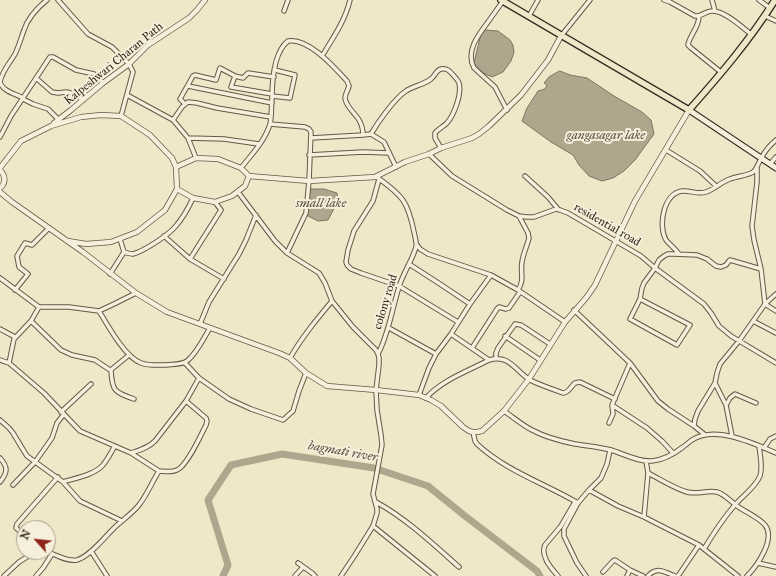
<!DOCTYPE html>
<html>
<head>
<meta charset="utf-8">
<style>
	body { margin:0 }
	#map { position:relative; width:776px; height:576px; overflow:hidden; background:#efe7c7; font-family:"IM FELL Great Primer",serif }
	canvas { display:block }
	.north { position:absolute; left:16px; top:520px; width:40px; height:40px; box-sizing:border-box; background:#f5efdb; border:1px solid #a89f90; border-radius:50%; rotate:297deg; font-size:11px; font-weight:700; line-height:16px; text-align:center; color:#35281f }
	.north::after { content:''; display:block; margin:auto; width:14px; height:18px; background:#8f2418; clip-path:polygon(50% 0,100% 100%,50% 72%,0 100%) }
</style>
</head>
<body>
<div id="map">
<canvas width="776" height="576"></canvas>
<div class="north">N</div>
</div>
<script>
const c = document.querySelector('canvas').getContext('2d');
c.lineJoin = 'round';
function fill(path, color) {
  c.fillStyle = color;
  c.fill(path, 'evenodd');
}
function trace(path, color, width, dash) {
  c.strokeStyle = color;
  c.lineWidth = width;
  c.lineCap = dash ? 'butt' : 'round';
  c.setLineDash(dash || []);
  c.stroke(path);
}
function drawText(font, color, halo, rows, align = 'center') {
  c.font = font + ' "IM FELL Great Primer",serif';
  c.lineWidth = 4;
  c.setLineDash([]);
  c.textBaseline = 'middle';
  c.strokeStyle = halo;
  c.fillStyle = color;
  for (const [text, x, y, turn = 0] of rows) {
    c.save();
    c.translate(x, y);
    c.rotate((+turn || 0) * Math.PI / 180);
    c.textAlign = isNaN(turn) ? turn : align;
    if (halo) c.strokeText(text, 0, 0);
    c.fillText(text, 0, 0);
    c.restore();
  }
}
const water = new Path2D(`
	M485 30 498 31 510 40 513 45 514 52 511 61 503 72 492 77 483 73 474 63 481 34Z
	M560 71 570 75 587 78 614 96 642 112 651 120 654 134 635 160 624 171 613 178 602 181 589 176 579 165 573 155 551 142 522 121 527 108 538 91 545 89 547 85 544 83 549 77Z
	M309 189H324L337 193 338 201 328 220 318 221 308 216 306 208Z`);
fill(water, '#b0a68e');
trace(water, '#7f7462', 1);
trace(new Path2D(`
	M223 576 228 565 208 500 231 465 282 454 374 468 428 486 465 516 537 571 540 576`), '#b0a68e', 7);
const minor = new Path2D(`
	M58 0 88 34 112 47 129 64 133 72 121 116
	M664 0 670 2 695 16C701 17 706 11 712 11 724 10 743 28 752 35
	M712 0 715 11
	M759 0 770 8
	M503 1C498 8 493 15 488 22 479 34 465 51 474 68L495 87 507 110
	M284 11 288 0
	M529 16 538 0
	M699 16C699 28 690 34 688 45L691 48 722 73
	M765 16 776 21
	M561 36 590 0
	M322 56C333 38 345 21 350 0
	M36 78 52 92 58 93 66 92 71 93 83 100
	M0 82C2 71 10 63 15 54 19 46 21 38 24 30 28 18 37 8 47 0
	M0 82C2 91 16 94 23 98
	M188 86 272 103
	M272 94 231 87 235 76 243 78 248 73 274 77
	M127 95 173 120 188 138 196 158
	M272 96 290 98 295 75 275 70
	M23 99 33 104 48 109 59 120
	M185 104 180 99 193 76 195 75 216 80 220 68 235 76
	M173 120 182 107 188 102 197 103 217 108 271 117
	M270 124 305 127 309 129 311 132 309 181 306 213 287 253
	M371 134 384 142 396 167
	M0 137 11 116 50 57H53L76 70 94 74 103 83
	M188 138 224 139 259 144
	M311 138 363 135 371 134C378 122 395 98 406 91 413 86 423 85 431 79 435 76 436 70 441 69 447 68 450 71 454 76 456 78 458 80 459 83 462 94 454 115 447 123 443 127 438 129 435 133V138L441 148
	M666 150 700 171 716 186
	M429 154 452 176 507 210 519 216 527 217H534L556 209 560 210 568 213 641 256 655 268 704 304 711 313 719 326 731 336 776 363
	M309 155 363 152 389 153
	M770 164 776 157
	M241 168C251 155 265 141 270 124 272 116 271 107 272 99 272 82 274 52 288 41 308 37 334 67 347 81L349 86C348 90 345 94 345 98 346 107 355 113 359 120 362 125 363 130 363 135
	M757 168V182L752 226 754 240 761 269 765 304 776 311
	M525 176 548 197 558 209
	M378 178C403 196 408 202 414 232 415 237 417 243 416 247 412 261 403 273 399 287 392 309 389 333 378 354
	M379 179 373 201 354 231 348 250 346 262 347 265 351 269 361 273 399 286 458 322
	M238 192 275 241 287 253 319 273 325 283 332 301 353 327 376 350 378 354 379 358V365L376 390 377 410 381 435 382 445 373 494 377 509V513L373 526 355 555 341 576
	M215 202 221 210 190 259 224 279
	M164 236 190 259
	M417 245 420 249 428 254 491 275 518 290 565 322
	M124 252C127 253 130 254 133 254 144 251 167 236 175 227 183 218 188 209 193 198
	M679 254C675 248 670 245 666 240 658 226 663 194 682 191 690 190 698 195 706 192 715 189 721 182 730 179 737 176 747 176 753 172 757 169 758 163 761 159 764 152 770 145 776 140
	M409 264 440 284 470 304
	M110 274 124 252 120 239
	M0 278 39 307H69L99 311 114 304 136 293
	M15 290 28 274 19 267 17 256 25 243 32 245 49 228
	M518 290C525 279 520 274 522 262 523 254 527 246 529 238L528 233 519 216
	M640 299 690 325 677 345 630 319 640 299 642 288 644 283 655 268 659 260 664 256 668 254H674L697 255 707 259 716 266 721 267 726 265 729 261 730 260 761 269
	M574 310 630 363 658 401 668 409 694 426 704 434
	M99 311C108 326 125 357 141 363 149 366 158 365 166 365 172 364 182 365 187 361 197 353 203 339 210 328
	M31 321 61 350 72 355 95 360 110 370 112 369 129 355
	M753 321 776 333
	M200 324 209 302 239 254 246 240 256 215
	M389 328 436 354
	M0 329 15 337
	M451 334 489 360
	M505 336 540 360
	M472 348 497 309 499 307 506 309 509 308 520 292
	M290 358C302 337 317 319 332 301
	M496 358V353L498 348 515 324 521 325 550 344
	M0 360 9 363 44 393 80 431 131 453C140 450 148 448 155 441L186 401 199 378
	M9 363 14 339 31 321 39 307
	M185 363 199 378 229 399 251 409 283 420 293 411 299 391 306 373
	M111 370C112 391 114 392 134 399
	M715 383 726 405 732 436
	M419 395 429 368 436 354 451 334 470 304 491 275
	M426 398C442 380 468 371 489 360 510 354 515 371 530 380 540 385 552 389 563 393 569 393 571 386 575 383L580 382 615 399
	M612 405 647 428 662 441 673 453
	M726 405 730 398 735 394 756 403
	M504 411C513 417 522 425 532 430 545 437 560 441 575 444 587 446 599 447 611 450 624 454 638 462 652 461 663 460 674 454 683 447 686 445 689 442 692 440 715 425 753 443 776 453
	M61 412 91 384
	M0 420 9 428 13 433 22 448 27 456 63 482 80 501 122 521
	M609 423 613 414 612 405 630 363
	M694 426 695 419 698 411 715 383 717 373 720 364 739 341 765 304 776 294
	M473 432 475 441 477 444C506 471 544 483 578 503
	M764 448 770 439 776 436
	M0 458C8 467 8 472 0 482
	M646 461 648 473 644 517 699 545 738 576
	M159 471C165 471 171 473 177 470 187 466 201 435 206 425L207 421 206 418 186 401
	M648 473C660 479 673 488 687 492 697 495 707 490 717 492 725 494 733 504 740 508 748 513 759 518 765 525 776 539 757 566 747 576
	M63 482C76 478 94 475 103 465 108 459 111 452 115 446
	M13 485 35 462 45 448 52 438 57 423 64 414
	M589 490 618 506 644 517
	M376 502C407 519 433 544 459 567
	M373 526 435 576
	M24 535 16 528 17 524 58 477
	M704 549C713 534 722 520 734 506 742 496 755 488 760 476 763 467 760 455 759 446
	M91 551 107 576
	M48 552C56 555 68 562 77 560 89 557 105 537 114 528 122 520 132 514 139 505 147 495 152 482 159 471L131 453
	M298 563 312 573 315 576
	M758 563 776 567
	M603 572 613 561 615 560 630 570 643 576
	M4 576 19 562 35 552
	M36 576 43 568 52 554
	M295 576 303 567
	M558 576C551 568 540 556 545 545L561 526 575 502
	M586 576 577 563 564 536V529L578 503 589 490 601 478 607 464 610 450
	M627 576 630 570
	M648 576C657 566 664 572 675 576
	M678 576 699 545`);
const tertiary = new Path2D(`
	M54 123 71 110 103 83 129 64 148 45 189 18 197 10 205 0
	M176 167 196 158 218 159 241 168 249 176 309 181 375 177 405 162 429 154 441 148 472 138 479 134 489 126 521 95 548 60 561 36
	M0 168 21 141 51 126 81 117 101 115 121 116 150 135 172 158 176 167 177 189 165 210 137 232 111 242 86 244 68 241
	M0 170C6 176 6 183 0 188
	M177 189 193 198 215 202 232 196 245 186 249 176
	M0 192 12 202 83 252 136 293 167 312 279 353 290 358 306 373 327 386 376 390 419 395 431 400 441 406 463 427 469 431 473 432H477L482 431 504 411 529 379 565 322 586 298 595 285 635 201 689 110`);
const secondary = new Path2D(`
	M689 110 776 168`);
const primary = new Path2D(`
	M501 0 689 110C720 75 750 40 775 0`);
trace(minor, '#645849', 5.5);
trace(tertiary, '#645849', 6);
trace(secondary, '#35281f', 7);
trace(primary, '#35281f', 8);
trace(minor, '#f5efdb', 3.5);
trace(tertiary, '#f5efdb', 4.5);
trace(secondary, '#f5efdb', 5);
trace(primary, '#efe7c7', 5.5);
drawText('12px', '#35281f', '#f5efdb', [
	["Kalpeshwari Charan Path",114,64,-39],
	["residential road",607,225,30],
	["colony road",386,302,-73]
]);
drawText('italic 13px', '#5a4e40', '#f5efdb', [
	["gangasagar lake",606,136],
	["small lake",321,204],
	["bagmati river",343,452,10]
]);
</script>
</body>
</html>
